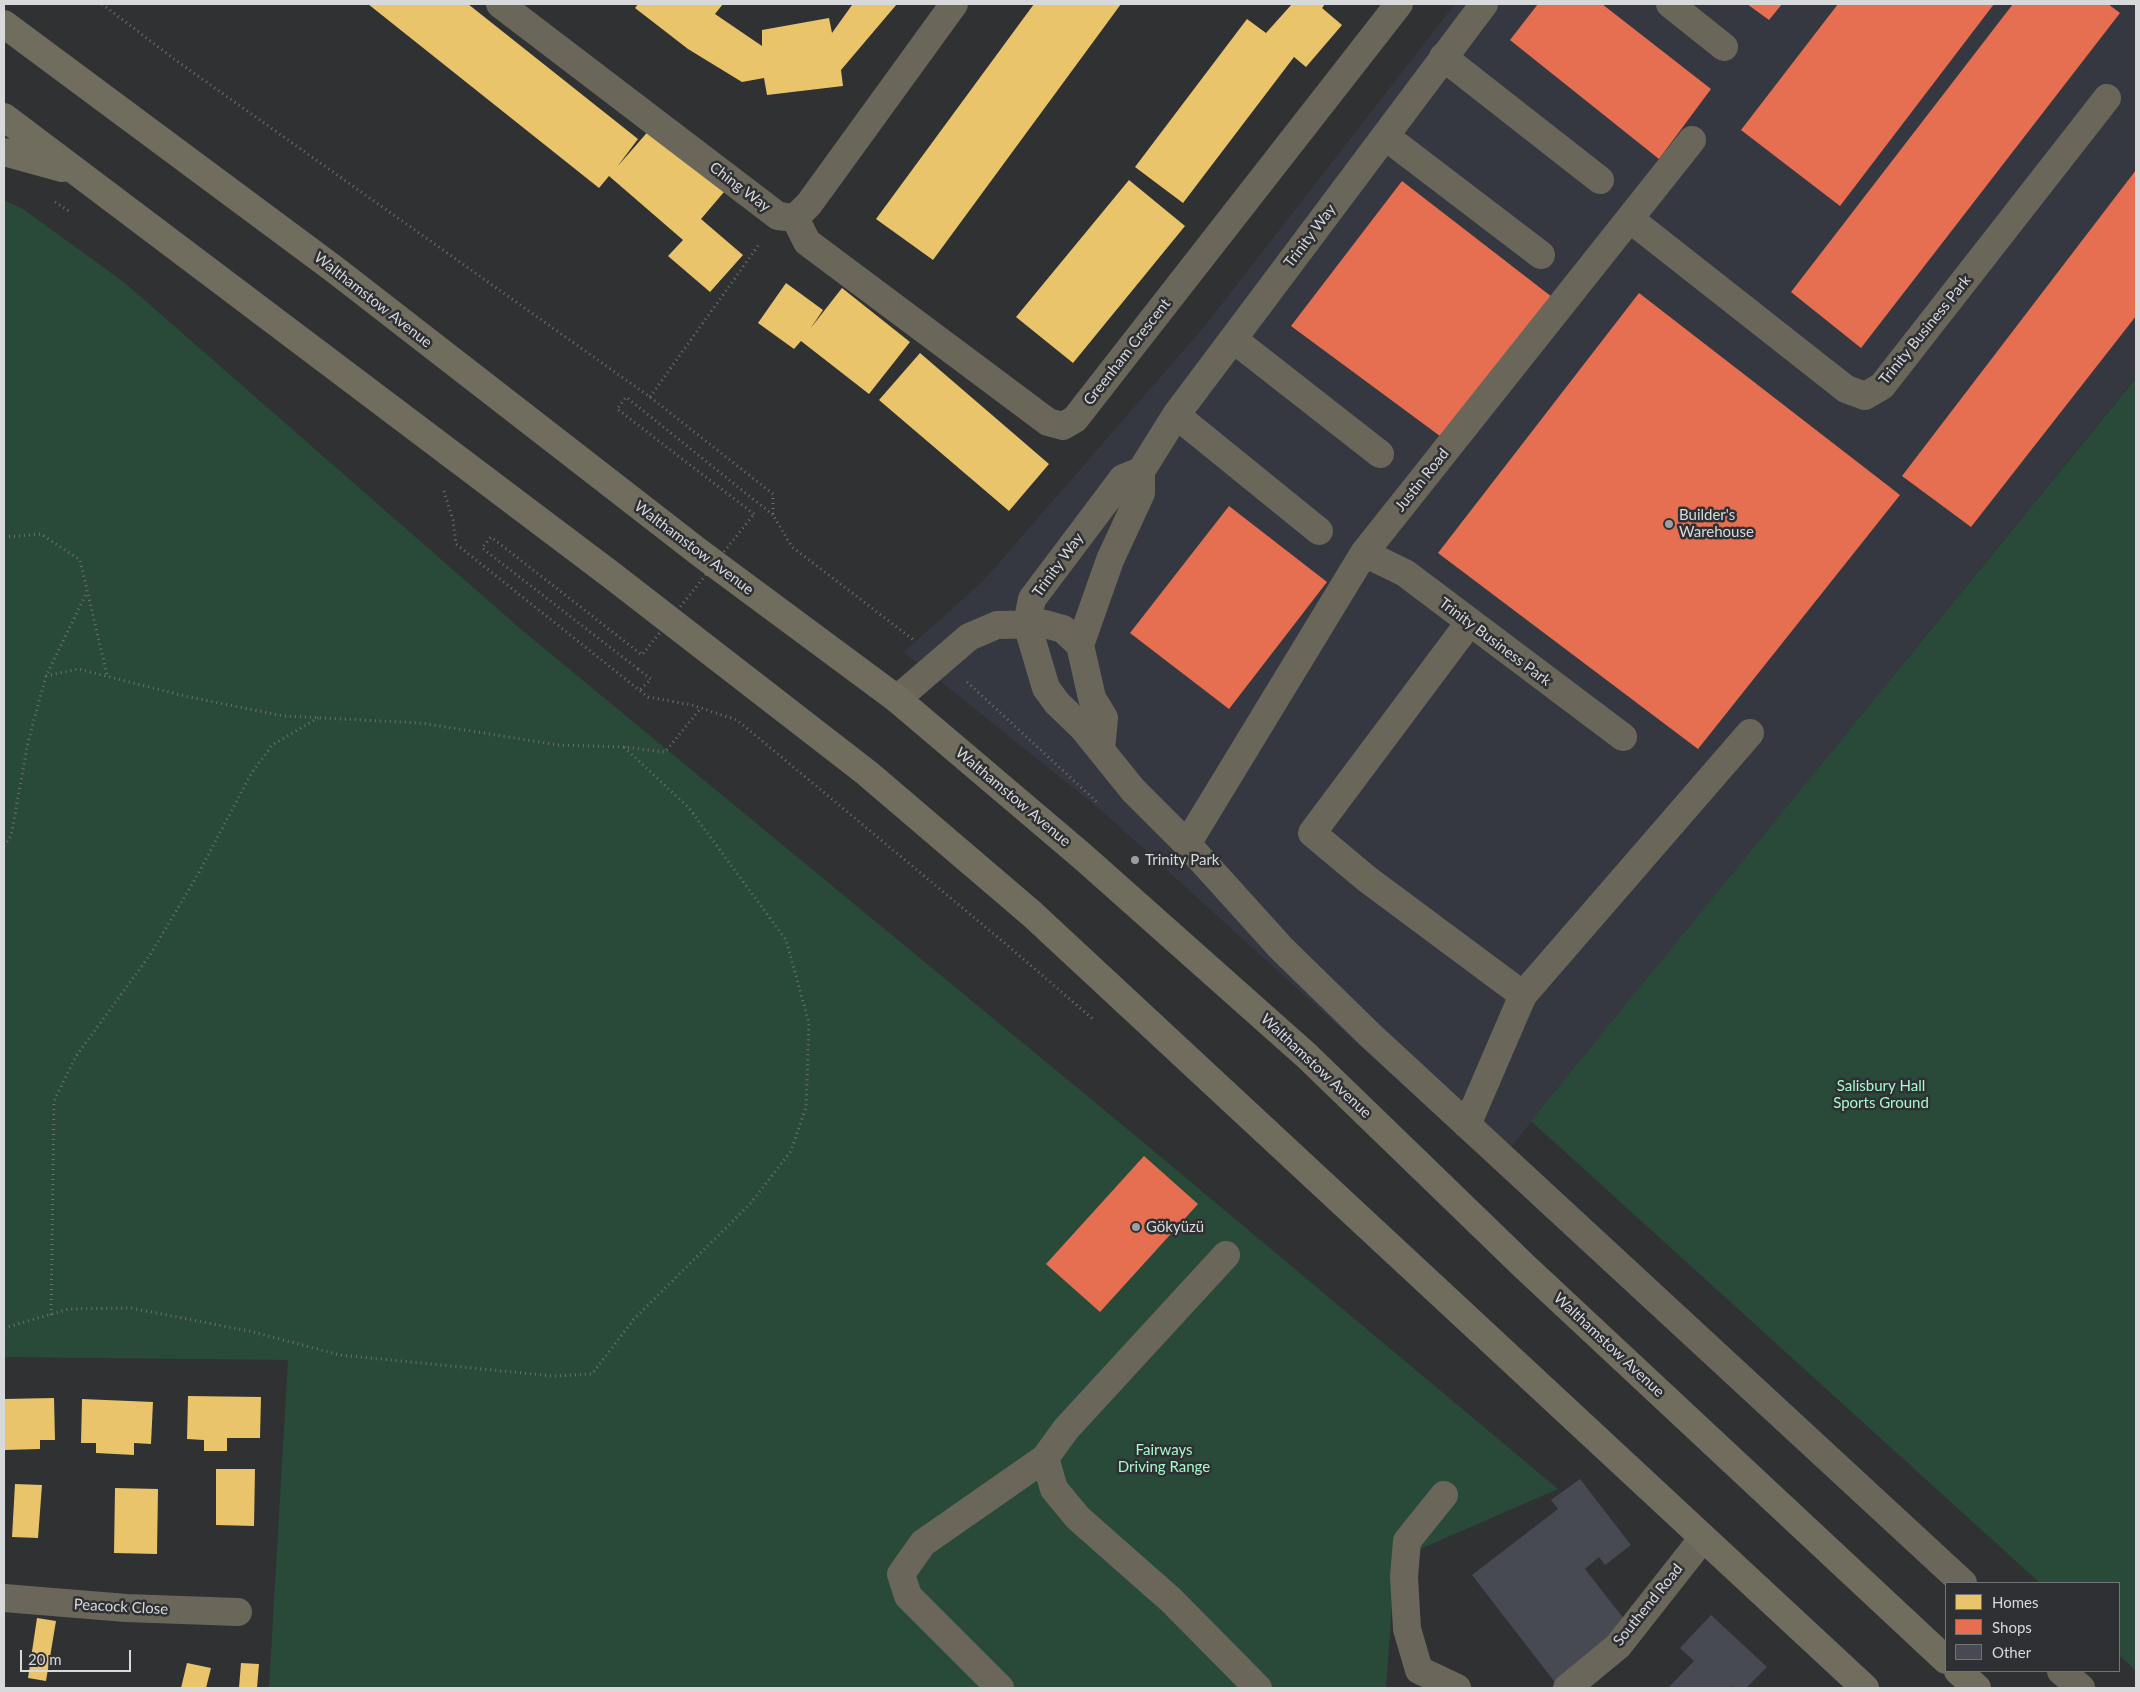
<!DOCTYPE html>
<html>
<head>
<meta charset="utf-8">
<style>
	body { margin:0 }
	#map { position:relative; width:2140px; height:1692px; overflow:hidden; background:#303133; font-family:Lato,sans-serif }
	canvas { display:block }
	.frame { position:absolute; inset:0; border:5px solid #d8d9db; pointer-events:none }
	.legend { position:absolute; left:1945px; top:1582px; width:175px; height:90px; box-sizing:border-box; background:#2f3034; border:1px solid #737477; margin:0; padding:6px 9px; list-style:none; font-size:15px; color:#d8d9db }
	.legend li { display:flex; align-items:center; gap:10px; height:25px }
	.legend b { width:25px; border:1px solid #737477 }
	.scale { position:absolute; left:20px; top:1650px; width:111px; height:22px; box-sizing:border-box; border:2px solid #d8d9db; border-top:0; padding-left:6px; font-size:15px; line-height:18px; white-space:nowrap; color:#d8d9db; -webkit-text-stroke:4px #2f3034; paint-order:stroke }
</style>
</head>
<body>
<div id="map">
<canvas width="2140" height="1692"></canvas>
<div class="frame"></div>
<ul class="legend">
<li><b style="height:14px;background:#e9c46a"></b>Homes</li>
<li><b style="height:14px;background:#e76f51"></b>Shops</li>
<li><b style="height:14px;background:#474a52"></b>Other</li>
</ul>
<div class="scale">20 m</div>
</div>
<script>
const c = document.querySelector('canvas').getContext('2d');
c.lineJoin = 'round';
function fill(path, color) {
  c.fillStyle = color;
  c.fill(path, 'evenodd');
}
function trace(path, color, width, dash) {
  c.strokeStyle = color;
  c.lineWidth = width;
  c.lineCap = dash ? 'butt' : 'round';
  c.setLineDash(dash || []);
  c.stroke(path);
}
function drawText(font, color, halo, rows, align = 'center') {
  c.font = font + ' Lato,sans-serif';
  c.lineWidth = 5;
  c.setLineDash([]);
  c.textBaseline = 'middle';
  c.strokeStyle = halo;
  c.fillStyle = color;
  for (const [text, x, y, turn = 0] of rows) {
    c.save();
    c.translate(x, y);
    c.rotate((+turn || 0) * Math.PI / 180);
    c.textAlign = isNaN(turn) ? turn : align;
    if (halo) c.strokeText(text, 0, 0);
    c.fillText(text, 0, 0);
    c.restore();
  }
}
fill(new Path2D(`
	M1455 4H2136V377L1494 1168 1102 811 904 652 983 581 1204 327Z`), '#353840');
fill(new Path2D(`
	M4 200 23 209 125 283 523 631 1137 1137 1558 1489 1395 1560 1386 1688H269L288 1360 4 1357Z
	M2136 378V1671L2119 1655V1583H2040L1531 1121Z`), '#294a39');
fill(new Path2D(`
	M368 4H468L638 139 617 167 651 128 724 192 701 219 743 255 710 292 668 256 683 240 609 176 599 188Z
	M638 4H723L715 14 762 46V30L829 18 832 33 852 5 850 4H897L841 70 843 86 767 95 764 78 742 82 688 49 635 8Z
	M1034 4H1121L933 260 876 219Z
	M1292 4H1325L1322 8 1342 25 1306 67 1294 57 1183 203 1135 167 1247 19 1266 33Z
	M1129 180 1185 226 1073 363 1016 317Z
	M786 283 823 310 810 329 842 288 910 342 869 394 801 341 794 349 758 323Z
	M920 353 1049 464 1009 511 879 400Z
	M188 1396 261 1397 260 1438H227V1451H204V1440L187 1439Z
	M54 1398 55 1440H40V1449L4 1450V1399Z
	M82 1399 153 1402 151 1444 134 1443V1455L96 1453V1443H81Z
	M216 1469H255L254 1526 216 1525Z
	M15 1484 42 1485 38 1538 12 1537Z
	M115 1488 158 1489 157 1554 114 1553Z
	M37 1618 56 1621 46 1681 28 1678Z
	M187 1663 211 1668 206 1688H181Z
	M241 1663 259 1664 257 1688H239Z`), '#e9c46a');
fill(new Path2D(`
	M1538 4H1602L1711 89 1659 159 1510 40Z
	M1747 4H1782L1769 20Z
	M1838 4H1994L1840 206 1741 130Z
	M2013 4H2108L2120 13 1861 348 1791 292Z
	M2136 170V316L1971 527 1902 476Z
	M1402 181 1552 297 1444 439 1291 326Z
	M1639 293 1900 495 1698 749 1438 553Z
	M1229 506 1327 582 1229 709 1130 633Z
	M1144 1156 1198 1204 1100 1312 1046 1264Z`), '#e76f51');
fill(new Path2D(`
	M1580 1479 1631 1545 1605 1565 1599 1557 1585 1569 1631 1628 1557 1685 1472 1575 1558 1509 1551 1500Z
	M1711 1615 1767 1667 1746 1688H1735L1732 1686 1730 1688H1668L1694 1661 1680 1648Z`), '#474a52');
trace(new Path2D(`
	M102 4 174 59 650 397 773 494V515L792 547 915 641
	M55 202 70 212
	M650 397 760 243
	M444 491 453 520 456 544 648 697 692 705 737 720 1007 945 1094 1020
	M754 514 617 409 626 397 773 515
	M4 537 41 534 80 560 107 675
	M638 669 651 679 640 690
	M46 676 78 669 189 697 284 716 421 723 558 745 624 747 665 752 701 708
	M967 682 1097 802
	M4 846 11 836 28 742 46 676 87 592
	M51 1315 54 1101 76 1056 150 955 197 876 251 774 272 745 318 718
	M4 1328 69 1309 131 1308 249 1331 340 1355 553 1376 592 1374 634 1319 750 1204 791 1151 806 1107 809 1023 786 940 689 808 624 747`), '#716f69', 3, [1, 4]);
trace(new Path2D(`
	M500 4 778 216 795 218 809 204 954 4
	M1670 4 1724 47
	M1443 57 1600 180
	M1385 136 1541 255
	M795 218 807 242 1048 422 1063 426 1075 419 1399 4
	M1630 219 1846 389 1865 396 1882 386 2107 98
	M1233 339 1380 454
	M1176 415 1319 531
	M1141 471 1123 478 1032 599 1027 624 1046 688 1057 703 1083 728 1133 790 1187 844 1281 948 1369 1034 1963 1583
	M1364 553 1405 573 1623 737
	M897 699 969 637 997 625 1045 624 1063 629 1080 645
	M1101 750 1104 718 1092 698 1080 645 1110 560 1141 493V471L1176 415 1484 4
	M1187 844 1364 553 1692 140
	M1523 995 1750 733
	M1467 1125 1523 995 1367 879 1312 833 1469 623
	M1226 1255 1066 1429 1045 1458 1054 1489 1078 1518 1171 1600 1258 1688
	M1444 1495 1407 1541 1404 1577 1407 1629 1419 1670 1457 1688
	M4 1598 126 1608 238 1612
	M2061 1671 2081 1688
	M1000 1688 908 1596 901 1574 923 1543 1045 1458
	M1567 1688 1618 1646 1703 1538`), '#6a675a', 28);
trace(new Path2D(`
	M4 24 334 269 700 553 897 699 1082 856 1307 1056 1525 1267 1946 1660
	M4 117 610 574 867 773 1032 914 1865 1688
	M4 152 62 168
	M1958 1671 1977 1688`), '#706c5e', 28);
trace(new Path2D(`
	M638 669 482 548 491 537 642 655 754 514`), '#716f69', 3, [1, 4]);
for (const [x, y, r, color] of [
	[1669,524,5,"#9d9ea0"],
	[1135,860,5,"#9d9ea0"],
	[1136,1227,5,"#9d9ea0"]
]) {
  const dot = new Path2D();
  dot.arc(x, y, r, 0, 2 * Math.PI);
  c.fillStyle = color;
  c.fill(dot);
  trace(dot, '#2f3034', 2);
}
drawText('15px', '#d8d9db', '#2f3034', [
	["Ching Way",740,187,37],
	["Trinity Way",1310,236,-53],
	["Walthamstow Avenue",373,300,38],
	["Trinity Business Park",1925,330,-51],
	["Greenham Crescent",1127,352,-52],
	["Justin Road",1422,480,-51],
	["Walthamstow Avenue",694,548,37],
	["Trinity Way",1058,565,-54],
	["Trinity Business Park",1495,642,37],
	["Walthamstow Avenue",1013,797,40],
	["Walthamstow Avenue",1316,1066,43],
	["Walthamstow Avenue",1609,1345,43],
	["Southend Road",1648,1605,-51],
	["Peacock Close",121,1607,3]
]);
drawText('15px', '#d8d9db', '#2f3034', [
	["Builder's",1679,515],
	["Warehouse",1679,532],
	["Trinity Park",1145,860],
	["Gökyüzü",1146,1227]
], 'left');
drawText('15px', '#a4fbcb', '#2f3034', [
	["Salisbury Hall",1881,1086],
	["Sports Ground",1881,1103],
	["Fairways",1164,1450],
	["Driving Range",1164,1467]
]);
</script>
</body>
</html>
